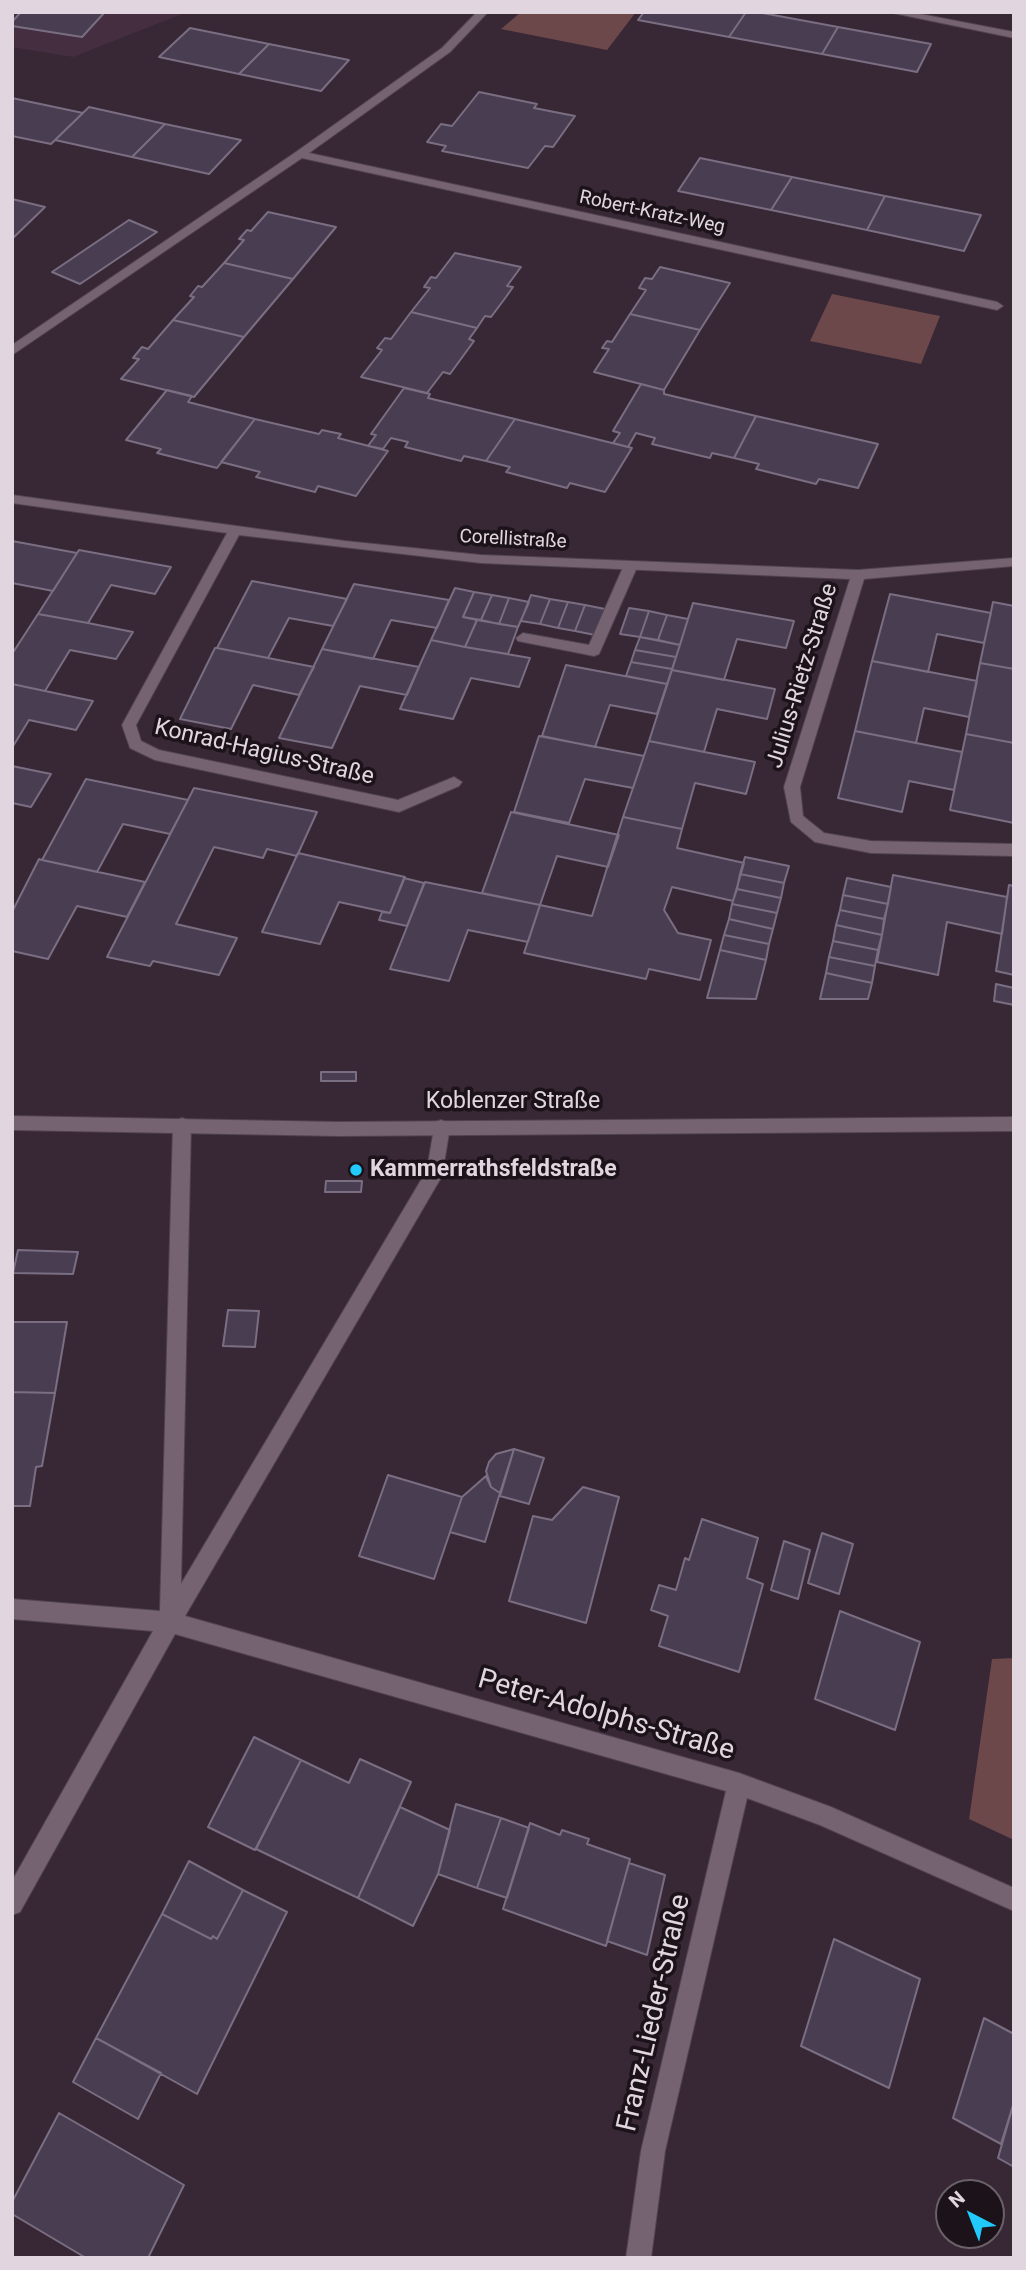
<!DOCTYPE html>
<html>
<head>
<meta charset="utf-8">
<style>
	body { margin:0 }
	#map { position:relative; width:1026px; height:2270px; overflow:hidden; background:#382735; font-family:Roboto,sans-serif }
	canvas { display:block }
	.frame { position:absolute; inset:0; border:14px solid #e1d6df; pointer-events:none }
	.north { position:absolute; left:935px; top:2179px; width:70px; height:70px; box-sizing:border-box; background:#1b1319; border:2px solid #6a6168; border-radius:50%; rotate:318deg; font-size:19px; font-weight:700; line-height:28px; text-align:center; color:#e1d6df }
	.north::after { content:''; display:block; margin:auto; width:24px; height:32px; background:#21c9fd; clip-path:polygon(50% 0,100% 100%,50% 72%,0 100%) }
</style>
</head>
<body>
<div id="map">
<canvas width="1026" height="2270"></canvas>
<div class="frame"></div>
<div class="north">N</div>
</div>
<script>
const c = document.querySelector('canvas').getContext('2d');
c.lineJoin = 'round';
function fill(path, color) {
  c.fillStyle = color;
  c.fill(path, 'evenodd');
}
function trace(path, color, width, dash) {
  c.strokeStyle = color;
  c.lineWidth = width;
  c.lineCap = dash ? 'butt' : 'round';
  c.setLineDash(dash || []);
  c.stroke(path);
}
function drawText(font, color, halo, rows, align = 'center') {
  c.font = font + ' Roboto,sans-serif';
  c.lineWidth = 7;
  c.setLineDash([]);
  c.textBaseline = 'middle';
  c.strokeStyle = halo;
  c.fillStyle = color;
  for (const [text, x, y, turn = 0] of rows) {
    c.save();
    c.translate(x, y);
    c.rotate((+turn || 0) * Math.PI / 180);
    c.textAlign = isNaN(turn) ? turn : align;
    if (halo) c.strokeText(text, 0, 0);
    c.fillText(text, 0, 0);
    c.restore();
  }
}
fill(new Path2D(`
	M12 12H187L73 57 12 47Z`), '#442e40');
fill(new Path2D(`
	M521 12H636L607 50 501 29Z
	M832 294 940 316 921 364 810 341Z
	M1014 1658V1840L969 1819 992 1659Z`), '#6c484b');
const building = new Path2D(`
	M21 12H105L82 37 12 26V22Z
	M644 12H746L729 37 638 20Z
	M746 12H757L838 27 822 54 729 37Z
	M838 27 931 44 917 72 822 54Z
	M190 28 269 44 239 74 159 57Z
	M269 44 349 60 321 91 239 74Z
	M479 92 537 104 534 108 575 116 553 147 545 146 528 168 442 151 446 146 427 142 441 124 452 126Z
	M12 98 83 113 51 144 12 136Z
	M89 107 165 124 132 157 55 140Z
	M165 124 241 140 209 174 132 157Z
	M700 158 792 177 771 210 678 191Z
	M792 177 885 196 867 230 771 210Z
	M885 196 981 215 964 251 867 230Z
	M12 199 45 207 12 239Z
	M268 212 336 227 293 279 224 263 244 240 239 239 247 230 251 231Z
	M129 220 157 232 80 284 52 272Z
	M455 253 521 267 507 286 513 287 506 297 491 317 485 316 477 328 411 312 430 288 424 287 431 277 436 278Z
	M224 263 293 279 244 337 173 320 194 297 190 296 198 286 202 287Z
	M660 267 730 283 700 330 630 314 646 290 639 288 645 278 652 279Z
	M411 312 477 328 469 339 474 341 450 374 443 372 427 393 361 377 382 350 377 348 385 338 391 339Z
	M630 314 700 330 664 390 594 372 609 349 602 348 607 341 612 342Z
	M173 320 244 337 194 397 121 379 139 359 133 358 142 347 148 349Z
	M641 384 664 390V394L756 416 734 458 712 453 710 458 652 444 655 438 636 433 628 447 613 443 620 433 613 431Z
	M404 388 430 394 428 398 515 419 486 461 464 456 461 461 405 447 408 442 391 438 383 449 368 446 376 435 371 434Z
	M167 390 192 396 188 402 255 419 217 468 157 453 161 449 126 440Z
	M756 416 878 444 858 488 819 479 816 484 756 469 759 464 734 458Z
	M255 419 319 434 322 430 341 434 338 438 388 451 356 496 318 486 315 492 256 477 260 472 221 462Z
	M515 419 580 435 632 448 605 492 570 483 567 488 506 472 510 467 486 461Z
	M12 541 77 553 53 591 12 583Z
	M79 550 171 567 155 594 111 585 88 623 38 614Z
	M252 581 347 599 333 626 289 618 268 658 217 648Z
	M354 584 449 600 437 628 391 620 373 659 322 649Z
	M455 588 474 592 463 617 477 620 465 647 431 640Z
	M474 592 492 595 481 620 463 617Z
	M890 594 991 613 984 643 937 634 928 672 872 661Z
	M492 595 509 598 499 624 481 620Z
	M531 595 550 599 540 624 521 621Z
	M509 598 529 602 518 627 499 624Z
	M550 599 568 602 558 628 540 624Z
	M568 602 585 605 575 631 558 628Z
	M993 602 1014 606V669L980 663Z
	M693 603 794 621 786 648 737 639 724 680 672 670Z
	M585 605 605 609 595 635 575 631Z
	M629 608 649 611 640 637 620 634Z
	M649 611 667 615 658 640 640 637Z
	M38 614 88 623 133 632 116 659 70 650 45 691 12 684V654Z
	M667 615 688 619 680 645 658 640Z
	M477 620 518 627 508 654 465 647Z
	M640 637 680 645 676 657 635 650Z
	M431 640 465 647 530 658 519 687 471 678 453 719 400 709Z
	M215 648H217L314 667 299 695 253 685 231 729 180 719Z
	M322 649 419 667 407 695 360 686 332 748 279 738Z
	M635 650 676 657 672 669 631 662Z
	M872 661 977 681 969 717 924 708 916 743 855 731Z
	M631 662 672 669 667 684 626 676Z
	M980 663 1014 669V743L966 734Z
	M566 665 667 684 657 714 610 705 595 747 542 736Z
	M672 670 775 689 767 719 717 709 704 752 649 741Z
	M12 684 45 691 93 701 76 730 29 720 12 748Z
	M855 731 962 752 954 790 909 781 902 812 838 798Z
	M966 734 1014 743V823L950 810Z
	M539 736 644 756 633 788 585 779 569 823 514 812Z
	M649 741 755 762 746 794 695 783 682 829 623 817Z
	M12 766 51 774 31 807 12 803Z
	M86 779 188 800 170 834 123 824 97 872 42 860Z
	M194 788 317 812 297 856 267 849 263 858 214 847 176 924 237 938 219 975 153 961 150 966 107 957Z
	M511 812 619 835 608 867 557 856 540 905 482 893Z
	M623 817 682 829 677 848 744 863 733 901 672 887 664 910 678 933 711 940 700 980 649 969 646 979 524 953 540 905 592 916Z
	M298 853 405 877 390 913 339 902 320 944 262 932Z
	M745 857 789 866 784 883 740 874Z
	M39 859 42 860 145 882 127 917 77 906 48 959 12 951V912Z
	M740 874 784 883 781 898 737 889Z
	M893 875 1007 897 1002 934 947 922 938 975 877 962Z
	M404 878 424 883 407 926 379 920 382 912 390 913Z
	M847 878 891 887 888 904 843 895Z
	M425 882 540 905 528 942 468 930 449 981 390 969Z
	M1009 885 1014 886V975L996 971Z
	M737 889 781 898 777 913 732 904Z
	M843 895 888 904 884 919 840 910Z
	M732 904 777 913 773 929 729 919Z
	M840 910 884 919 882 935 836 925Z
	M729 919 773 929 769 944 724 935Z
	M836 925 882 935 878 950 833 941Z
	M724 935 769 944 766 960 720 950Z
	M833 941 878 950 875 966 829 957Z
	M720 950 766 960 756 999 707 998Z
	M829 957 875 966 872 983 826 973Z
	M826 973 872 983 868 999H820Z
	M996 984 1014 988V1005L994 1001Z
	M321 1072H356V1081H321Z
	M326 1181H362L361 1192H325Z
	M18 1250 78 1252 73 1274 13 1273Z
	M228 1310 259 1311 255 1347 223 1346Z
	M12 1322H67L55 1393 12 1392Z
	M12 1392 55 1393 42 1466 36 1467 30 1506H12Z
	M514 1449 500 1493 491 1487 486 1471 489 1462 496 1454Z
	M514 1449 544 1458 529 1504 500 1496Z
	M388 1475 462 1497 434 1579 359 1556Z
	M486 1476 491 1487 500 1493 485 1542 450 1532 462 1497Z
	M583 1487 619 1497 586 1623 509 1601 533 1516 552 1520Z
	M702 1519 758 1538 747 1578 763 1584 739 1672 659 1646 668 1616 651 1610 659 1585 676 1590 685 1558 689 1560Z
	M822 1533 853 1544 839 1594 808 1583Z
	M784 1541 810 1550 798 1599 771 1590Z
	M840 1611 920 1642 895 1730 815 1699Z
	M254 1737 301 1760 255 1850 208 1827Z
	M360 1759 411 1782 358 1898 256 1849 301 1760 349 1783Z
	M456 1804 501 1818 477 1888 438 1874Z
	M400 1807 450 1830 438 1874 413 1926 358 1898Z
	M501 1818 529 1828 507 1898 477 1888Z
	M530 1823 560 1835 562 1830 589 1839 587 1844 630 1859 606 1946 503 1909Z
	M189 1861 243 1890 217 1939 213 1936 211 1939 162 1914Z
	M629 1863 665 1875 647 1955 607 1941Z
	M243 1890 287 1912 197 2094 96 2038 162 1914 211 1939 213 1936 217 1939Z
	M834 1939 920 1979 889 2088 801 2046Z
	M984 2018 1014 2034V2102L1001 2144 953 2118Z
	M96 2038 161 2073 138 2119 73 2082Z
	M1014 2102V2167L998 2158Z
	M59 2113 184 2185 148 2258H86L12 2214V2202Z`);
fill(building, '#493e51');
trace(building, '#7a6e82', 2);
const lane = new Path2D(`
	M631 561 638 565 599 654 594 656 518 641 516 638 523 633 589 645 624 565Z`);
const street = new Path2D(`
	M477 12H488L450 52 309 153 997 302 1003 306 997 310 302 158 12 355V345L296 152 442 48Z
	M888 12H910L1014 32V38Z
	M12 495 345 541 481 555 858 570 1014 558V566L864 579 800 787 803 816 824 833 871 841 1014 844V856L871 853 815 842 791 822 784 787 850 579 481 563 239 535 136 725 141 741 159 750 398 800 454 777 462 782 459 786 399 812 155 760 130 748 122 725 227 533 12 503Z
	M182 1118 188 1120 191 1125 181 1584 427 1170 435 1122 441 1120 447 1122 450 1127 442 1176 185 1616 739 1773 831 1807 1014 1888V1911L820 1825 747 1798 665 2151 651 2258H626L641 2151 726 1791 175 1634 20 1912 12 1915V1881L153 1631 12 1619V1599L160 1611 173 1125 176 1120Z`);
const secondary = new Path2D(`
	M12 1116 339 1122 1014 1117V1131L339 1136 12 1130Z`);
trace(lane, '#51434f', 2);
trace(street, '#51434f', 2);
trace(secondary, '#51434f', 2);
fill(lane, '#766372');
fill(street, '#766372');
fill(secondary, '#766372');
for (const [x, y, r, color] of [
	[356,1170,7,"#21c9fd"]
]) {
  const dot = new Path2D();
  dot.arc(x, y, r, 0, 2 * Math.PI);
  c.fillStyle = color;
  c.fill(dot);
  trace(dot, '#1b1319', 2.5);
}
drawText('19px', '#e1d6df', '#1b1319', [
	["Robert-Kratz-Weg",652,213,12],
	["Corellistraße",513,540,3]
]);
drawText('23px', '#e1d6df', '#1b1319', [
	["Julius-Rietz-Straße",803,676,-73],
	["Konrad-Hagius-Straße",264,753,13],
	["Koblenzer Straße",513,1102]
]);
drawText('bold 23px', '#e1d6df', '#1b1319', [
	["Kammerrathsfeldstraße",370,1170]
], 'left');
drawText('28px', '#e1d6df', '#1b1319', [
	["Peter-Adolphs-Straße",606,1716,16],
	["Franz-Lieder-Straße",655,2013,-77]
]);
</script>
</body>
</html>
